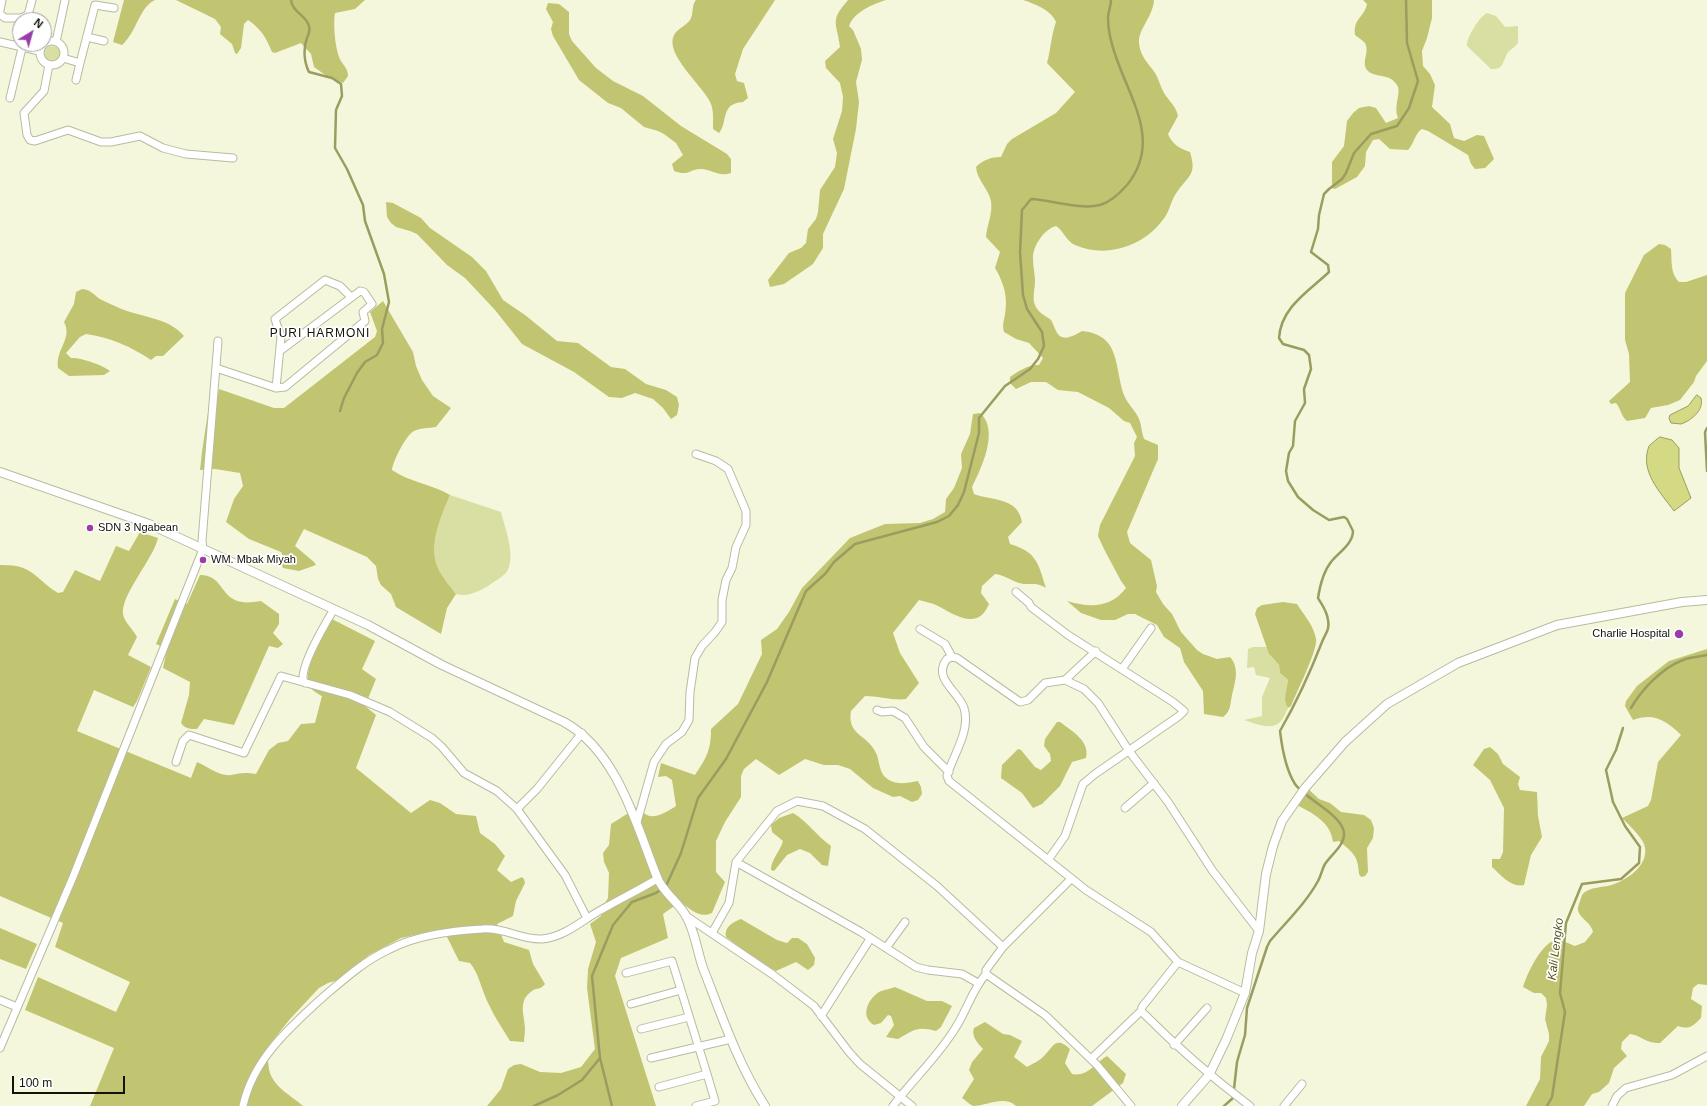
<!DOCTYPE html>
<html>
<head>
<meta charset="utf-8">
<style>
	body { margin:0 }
	#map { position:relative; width:1707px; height:1106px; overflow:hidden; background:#f5f7dc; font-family:Arial,sans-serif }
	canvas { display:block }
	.north { position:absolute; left:12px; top:12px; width:40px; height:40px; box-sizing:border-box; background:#fff; border:1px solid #a0a09d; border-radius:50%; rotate:37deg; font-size:11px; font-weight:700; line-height:16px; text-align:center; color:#111209 }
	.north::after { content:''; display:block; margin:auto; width:14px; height:18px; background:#983ea8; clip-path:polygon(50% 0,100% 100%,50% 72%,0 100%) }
	.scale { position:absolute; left:12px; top:1076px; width:113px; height:18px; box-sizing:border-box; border:2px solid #111209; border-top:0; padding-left:5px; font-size:12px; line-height:14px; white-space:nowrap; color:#111209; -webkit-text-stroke:3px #fff; paint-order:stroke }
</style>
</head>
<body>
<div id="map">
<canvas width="1707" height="1106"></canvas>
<div class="north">N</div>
<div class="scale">100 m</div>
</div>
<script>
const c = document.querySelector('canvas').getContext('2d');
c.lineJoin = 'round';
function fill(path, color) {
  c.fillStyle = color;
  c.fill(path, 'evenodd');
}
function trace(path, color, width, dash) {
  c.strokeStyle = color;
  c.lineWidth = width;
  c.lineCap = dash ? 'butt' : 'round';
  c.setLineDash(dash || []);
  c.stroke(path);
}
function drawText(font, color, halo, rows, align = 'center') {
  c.font = font + ' Arial,sans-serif';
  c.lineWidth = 3.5;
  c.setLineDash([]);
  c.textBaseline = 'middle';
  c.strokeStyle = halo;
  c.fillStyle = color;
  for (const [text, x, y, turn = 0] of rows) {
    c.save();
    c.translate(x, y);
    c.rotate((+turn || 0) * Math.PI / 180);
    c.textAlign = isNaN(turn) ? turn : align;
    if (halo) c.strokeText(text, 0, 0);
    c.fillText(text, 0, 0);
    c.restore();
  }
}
fill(new Path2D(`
	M1487 13 1496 16 1505 27 1518 26V43C1515 47 1511 49 1508 52 1502 62 1504 70 1491 69L1467 46C1466 38 1480 16 1487 13Z
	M44 54a8 8 0 1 1 16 0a8 8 0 1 1-16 0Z
	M450 495 501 512C505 528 517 558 506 573 501 578 493 582 488 586 477 592 468 597 456 594 450 586 442 577 438 568 428 544 441 517 450 495Z
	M1253 647H1267L1271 657 1279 665 1280 673 1288 680C1287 689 1282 701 1288 708 1286 712 1284 718 1280 722 1272 731 1253 723 1244 720L1262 716V697L1270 678 1256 675 1254 667 1247 668 1248 649Z`), '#d9dea2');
fill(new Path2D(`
	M124 0H155C139 7 137 32 122 45L113 42Z
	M176 0H365L355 9 335 13C333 24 335 46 339 57 342 65 348 67 348 76L343 83 328 77 314 67 311 54 301 43 275 53 272 52C266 37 261 29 248 20L244 24 241 48 237 54 235 53 232 44 220 34 221 27 215 19Z
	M696 0H775L743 49 735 74 737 81 744 83 748 98 743 102C720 103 728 123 719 133L713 129C713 121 714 109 710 102 703 86 664 54 674 35 677 29 686 26 690 20 694 14 691 6 696 0Z
	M848 0H886C873 4 854 12 849 26L853 30 861 49 862 60 856 82 859 102 856 129 844 189 823 234V248L813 264 784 284 770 287 768 280 789 253 801 248 806 243 808 229 816 219 818 212 820 190 835 167 837 153 833 139 842 111 843 97 840 83 826 68 825 61 840 47C837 22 829 22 848 0Z
	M1023 0H1154C1153 17 1138 29 1139 43 1140 56 1148 63 1155 73 1159 79 1160 86 1164 93 1169 101 1176 106 1178 116L1168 134C1172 144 1180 149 1190 152 1197 175 1189 175 1177 192 1171 200 1170 210 1165 217 1145 246 1107 259 1075 245 1066 241 1064 231 1056 226 1044 229 1032 247 1033 259 1033 267 1035 274 1035 281 1035 289 1032 298 1035 305 1038 313 1045 315 1051 320 1053 323 1054 327 1056 331 1062 343 1073 336 1082 331 1121 335 1114 366 1124 395 1127 403 1133 408 1137 415 1142 423 1141 431 1144 439L1158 445V459L1127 532 1130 543 1151 560 1157 586 1156 592 1163 604 1172 614 1181 632 1197 650 1203 654 1217 659 1230 657C1240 668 1235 683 1232 695 1230 705 1231 711 1223 717L1204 714 1203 691 1184 662 1180 648 1164 637 1157 625 1135 614H1128L1115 620H1101L1081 613 1067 601C1090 608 1111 608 1126 588L1121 581 1104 549 1098 536 1100 525 1135 456 1134 443 1137 437 1130 423 1124 421 1109 408 1078 392 1058 390 1046 382H1031L1016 389 1010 383V377C1018 371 1030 364 1039 365L1043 358 1029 343 1016 339 1004 332C1002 325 1004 321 1005 314 1008 297 1004 283 995 268L1000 252 986 237C987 224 993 214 991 201 988 188 977 180 976 167 983 160 991 157 1001 157L1007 144 1012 139 1056 113 1075 92 1047 63C1051 49 1051 36 1056 22 1051 10 1035 4 1023 0Z
	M1363 0H1432V18L1427 38 1422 51 1423 66 1430 74 1435 85 1432 107 1450 124 1454 138 1464 141 1477 135 1484 136 1494 159 1485 168 1475 169 1471 164 1468 155 1428 131 1422 129C1415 133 1414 144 1408 150L1390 149 1379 139 1373 140 1366 152 1365 166 1357 177 1335 189 1332 188V162L1344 146 1347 121 1353 113 1359 108 1369 106 1376 108 1386 123 1398 118C1393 105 1402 92 1397 85 1389 72 1375 79 1367 70 1361 62 1370 52 1365 43 1362 40 1358 37 1355 35 1353 18 1364 18 1367 4Z
	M548 3 559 4 569 12V34L572 41 596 68 613 81 643 96 681 126 727 154 731 159V173C719 177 713 170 702 169 690 168 690 177 674 171L672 164 683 155 676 143 664 134 658 131 644 127 621 108 608 103 579 80 553 36 551 29 553 22 546 9Z
	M386 202 393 203 421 218 430 228 472 257 486 271 503 300 525 315 557 341 578 343 611 367 625 369 646 384 666 390 677 397 679 405 677 415 671 419 663 408 653 399 635 393 622 398 609 397 574 372 522 344 495 310 465 278 447 265 417 234 410 231 396 227 391 223 387 217Z
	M1659 244 1665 245 1671 249C1672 261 1670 273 1679 282H1686L1707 275V361L1696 376 1694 382 1680 400 1668 405 1651 408 1645 418 1627 421C1621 416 1621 409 1616 403L1611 404 1609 401 1630 382 1629 354 1625 340V293L1644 255Z
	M82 289C91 290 93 294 100 299 105 302 111 304 117 307 137 317 169 317 184 336L163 356H156L151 360C132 347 109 337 86 334L80 337 66 353 71 358C80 357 103 365 110 371L104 375 69 376 58 368C55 349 73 339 64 322L74 304 76 292Z
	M383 301 413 352 416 366 422 380 433 396 451 408 436 427C429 428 420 428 414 431 406 435 393 461 392 470 409 482 432 484 450 495 441 517 428 544 438 568 442 577 450 586 456 594L447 608 441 634 396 607 391 594 381 585 378 579 376 566 367 557 304 529 295 546 314 562 316 565 299 571 283 568C280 563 284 557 281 552L249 539 226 522 234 499 243 486 240 473 215 469 200 470C202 446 207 422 210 398L217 400 219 389 274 408H284L375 337 377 331 370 312Z
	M980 413C1000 430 981 469 972 487L974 494C992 501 1018 497 1022 522L1008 537 1010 544C1037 552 1038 563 1046 588 1035 581 1030 586 1019 583 1010 580 1004 575 995 574L982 586 981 593 989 604C978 631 955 615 938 606 933 603 925 602 919 600L893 633 900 653 919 683 906 699C894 701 878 696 865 696L851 711C847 735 866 734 875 751 880 759 878 770 885 777 895 786 906 783 918 781L921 787 922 794 918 800 912 802 900 796 893 797 873 788 850 769 838 765H824L805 759 779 775 756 759 744 769 741 776V797L725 822 716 841V872L725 882 712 913C699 919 691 909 680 902L663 914 668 938 621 958 615 976 656 1106H487L501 1089 508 1069 514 1065 521 1064 540 1072 561 1073 581 1067 595 1049 587 988 588 969 596 942 590 924 601 916 603 906 608 898 609 873 604 862 603 853 609 845 611 824 638 807C649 823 662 815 676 806L672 780 666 776 658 777 661 763 695 775C707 757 711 750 711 729L738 704 762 654 761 640 777 629 789 612 802 588 850 538 885 524 920 523 933 519 945 512 946 499 954 488 962 468 961 454 970 434 973 414Z
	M140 532 158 538C153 560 121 594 123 614 124 622 133 629 137 637L128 655 151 667 137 701 133 707 94 690 77 731 191 778 197 762C206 766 221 777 231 775 241 773 244 772 256 774L269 750 278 743 288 741 301 724 315 723 322 696C318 694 312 690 310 687 300 672 325 634 332 619L375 641 362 669 376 679 365 706 376 715 356 768 411 813 430 800 440 803 456 814 476 816 480 833 495 844 505 856 497 870 511 882 522 877 524 879 525 883 516 901 513 916 497 924 504 942 529 950 533 964 545 984C539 991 537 987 532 991 517 1001 525 1016 525 1029 525 1033 524 1038 524 1042L510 1041C503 1029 495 1018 489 1005 482 992 479 973 470 963L459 961 443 929 401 938 369 955 342 979 328 983 319 988 290 1019 266 1049C268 1056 268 1066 270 1073 275 1088 292 1096 303 1106H90L114 1048 25 1010 38 977 116 1012 130 982 55 947 63 923 0 896V565C33 564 34 578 58 593L63 592 75 570 100 581 116 546 129 551Z
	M200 575C221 575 220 593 235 600 244 604 252 602 261 601L279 614V624L273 633 283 644 278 648 269 646 234 725 204 719 197 729C191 729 185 729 181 723L189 695 190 682 163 668 167 649 156 644 175 599 187 604Z
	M1283 602 1297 604C1304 615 1314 626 1316 639 1318 650 1296 693 1291 706L1288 708C1282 701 1287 689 1288 680L1280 673 1279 665 1269 654 1255 614 1257 608 1262 605Z
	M1707 649V985L1698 984 1693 988 1691 999 1702 1006 1701 1018C1693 1026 1690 1030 1678 1026L1660 1043C1644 1043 1643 1036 1630 1034L1622 1042 1621 1049 1627 1056 1614 1068 1609 1083 1599 1092 1592 1094 1584 1106H1526L1540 1079 1541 1057 1549 1041V1034L1545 1019 1547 1005 1546 998 1541 993H1534L1523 987C1527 974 1542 941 1557 940 1562 940 1570 944 1575 946L1585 942 1593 932C1591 921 1576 917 1578 907 1579 904 1581 898 1582 895 1589 886 1605 888 1614 884 1629 879 1651 863 1644 844 1640 835 1629 825 1622 818L1648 806 1651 800 1658 762 1681 735C1667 721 1653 712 1633 720L1625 706 1626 701 1637 686 1669 661Z
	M1057 722H1060C1073 732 1090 741 1086 758L1072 762 1060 786 1042 804 1033 808 1022 793 1001 778 1002 765 1018 749 1021 750 1035 767 1041 770 1051 761 1050 754 1044 746 1045 739Z
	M1490 747 1498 754 1503 764 1520 777 1518 784 1520 790 1537 792 1538 816 1542 837 1531 855 1524 885C1511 888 1501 875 1492 867V859H1500L1503 852 1504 808 1490 780 1473 765 1484 749Z
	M1304 785 1319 799 1330 803 1341 812 1364 815 1371 820 1374 828 1373 838 1367 848 1368 872 1365 876 1361 877 1359 874C1358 855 1353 853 1339 841L1333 842C1331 820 1307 810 1290 802Z
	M793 813C808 822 817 836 831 846L828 866 822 865 810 853 800 849 787 855 774 871 771 870C771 859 780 852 783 841L772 832 771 825 779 818Z
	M741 919 777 940 787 943 792 938H798L807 944 815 958 814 965 808 970 796 962 776 971 761 963 726 937C724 927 733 922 741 919Z
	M0 928 37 944 26 969 0 959Z
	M895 987 927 1001H942L952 1006 941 1027 936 1031C917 1026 914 1030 898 1039L886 1037 894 1025 891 1016 888 1015 881 1023 874 1025C860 1017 867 1000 879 992 883 990 890 989 895 987Z
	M985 1022 1003 1034 1010 1035 1022 1041 1014 1057 1027 1067C1032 1064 1039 1061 1043 1057 1053 1048 1055 1035 1070 1049L1065 1063 1072 1074C1088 1077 1095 1063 1107 1056L1126 1074 1123 1083 1092 1106H1016C1004 1095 987 1106 973 1106 969 1104 965 1100 962 1098L974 1079 969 1070 972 1062 983 1049C977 1042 971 1036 974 1028Z`), '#c1c571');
const water = new Path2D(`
	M1697 395 1701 398C1704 410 1692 420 1681 424L1671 423 1669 418 1670 415 1688 406Z
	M1660 437 1672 440 1679 448V468L1691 498 1674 511C1660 492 1639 471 1649 446Z`);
fill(water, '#d4d984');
trace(water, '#9a9d5f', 1);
trace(new Path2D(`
	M291 0C292 12 306 15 309 26 310 30 309 34 307 38 303 49 304 62 309 72L332 78 341 84 342 96 336 110 335 148 347 169 363 205 365 221 384 274 389 302 382 329 383 343 377 355 365 362 357 373 344 398 340 411
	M1707 428 1705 432 1707 471
	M1631 708C1642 689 1662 668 1683 660 1690 657 1699 657 1707 655
	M534 1106 558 1095 582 1080 600 1058
	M612 1106 600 1058 592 976 613 925 632 902 656 893 666 886 681 853 698 798 726 759 767 682 806 591 825 574 834 562 855 544 937 522 949 516 958 505 964 492 979 433V418L1005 386 1030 369 1038 359 1044 346 1042 332 1027 309 1023 295 1020 252 1022 210 1031 199C1051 200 1081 210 1100 205 1111 202 1120 193 1127 185 1162 142 1130 99 1116 57 1112 46 1108 29 1108 18 1108 12 1111 6 1111 0
	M1224 1106 1233 1098 1237 1062 1245 1035 1247 1008 1267 947 1270 941C1287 921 1306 903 1318 881 1321 876 1322 869 1325 864 1331 855 1345 845 1344 833 1343 815 1304 798 1295 784 1286 770 1282 748 1280 731 1296 703 1310 673 1322 642 1325 634 1330 630 1328 620 1327 611 1322 605 1318 598 1320 585 1323 572 1331 562 1338 553 1353 544 1353 531L1347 519 1344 517 1329 520 1313 510 1298 497 1288 481 1286 471 1289 453 1293 446 1295 421 1305 403 1304 389 1311 369 1309 355 1304 350 1283 344 1279 338C1281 307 1309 291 1329 272L1328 265 1311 252 1318 229 1319 215 1324 194 1329 189 1342 179 1346 173 1354 153 1371 134 1397 126 1409 108 1418 81 1407 43 1406 0
	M1547 1106 1552 1097 1565 1012 1560 993 1566 923 1582 884 1621 879 1639 863 1640 847 1625 826 1613 802 1606 770 1616 750 1623 728`), '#9a9d5f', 2.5);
const minor = new Path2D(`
	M0 10 2 0
	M0 14 5 18H21L28 15 32 0
	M87 37 104 41
	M40 53a12 12 0 1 1 24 0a12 12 0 1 1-24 0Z
	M0 42 39 51
	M56 42 65 0
	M63 58 80 63 95 5 114 8
	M49 65 44 91 24 113 27 135 30 140 35 141 68 130 101 142H111L140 136 163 148 186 154 233 158
	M76 80 80 63
	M10 98 23 44
	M216 368 276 388 285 387 365 321 363 312 372 304 364 292 360 291 280 351
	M276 388 281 337 275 319 325 280 340 286 351 297
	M1016 592 1029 603 1031 607 1068 635 1173 702 1184 711 1179 716 1095 774 1083 784 1065 836 1048 860
	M920 629 945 644 952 657
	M1122 669 1151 628
	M1065 680 1096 651
	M305 683 303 679C302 663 325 624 334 609
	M877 710 882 712 893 711 905 718 924 747 949 772
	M176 762 183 741 189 735 244 753 281 676 350 695 390 712 432 738 442 747 464 773 497 791 517 809 565 875 587 918
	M1125 808 1154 783
	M517 809 537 789 582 733
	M637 822 654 762 666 744 682 732 689 720 690 692 695 658 702 646 715 632 722 622V600L726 580 732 568 736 547 746 525V511L728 469 716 461 696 454
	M736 862 861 932 916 967 928 970 962 974 978 983
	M686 916 772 974 814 1006 849 1052 860 1064 912 1106
	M712 933 729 903 736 862 777 811 797 801 823 806 865 829 937 886 1003 947 986 970V974L1045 1015 1097 1065 1131 1106
	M1003 947 1071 879
	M886 948 905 922
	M1178 962 1142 1007 1141 1011C1176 1046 1211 1077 1250 1106
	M626 973 672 961 707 1074 659 1087
	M1245 993 1178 962 1151 932 1086 890 949 781 947 776C953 755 971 731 964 708 958 691 932 678 947 659L952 657 957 658 1020 702 1028 700 1045 683 1065 680 1084 689 1098 703 1129 751 1168 802 1212 870 1259 931
	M0 1000 17 1007
	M631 1004 681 990
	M821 1016 870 939
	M641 1029 689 1017
	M1174 1045 1207 1008
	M0 1048 73 877 203 549 202 541 218 341
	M651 1058 731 1039
	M1091 1059 1141 1011
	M243 1106C253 1060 288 1029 322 998 342 981 364 961 388 950 416 935 451 931 482 929 503 927 522 940 542 939 565 937 582 920 601 910 620 899 639 890 657 879
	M696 1106 715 1101 707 1074
	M893 1106C913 1079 938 1057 956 1027 967 1010 972 990 986 974
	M1284 1106 1302 1084
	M1612 1106 1617 1096 1626 1088 1672 1075 1707 1056`);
const tertiary = new Path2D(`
	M0 472 149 524 368 625 442 665 564 722C617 751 636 824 657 877 662 892 679 902 686 916 695 931 697 951 703 968 721 1014 738 1064 765 1106
	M1182 1106 1209 1075 1226 1040 1245 993 1252 953 1259 931 1266 874 1273 846 1282 821 1305 788 1345 742 1387 704 1458 663 1557 625 1682 602 1707 600`);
trace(minor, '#b8bba1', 9);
trace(tertiary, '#b8bba1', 10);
trace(minor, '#fff', 7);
trace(tertiary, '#fff', 8);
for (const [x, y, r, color] of [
	[90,528,4,"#983ea8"],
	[203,560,4,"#983ea8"],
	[1679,634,5,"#983ea8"]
]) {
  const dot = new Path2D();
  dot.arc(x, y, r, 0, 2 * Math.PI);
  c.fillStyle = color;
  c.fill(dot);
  trace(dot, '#fff', 1.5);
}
drawText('11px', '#111209', '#fff', [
	["SDN 3 Ngabean",98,528],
	["WM. Mbak Miyah",211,560],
	["Charlie Hospital",1670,634,"right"]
], 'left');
c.letterSpacing = '1px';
drawText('12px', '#111209', '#fff', [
	["PURI HARMONI",320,334]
]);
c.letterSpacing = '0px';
drawText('italic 12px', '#535517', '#fff', [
	["Kali Lengko",1556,949,-83]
]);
</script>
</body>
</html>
